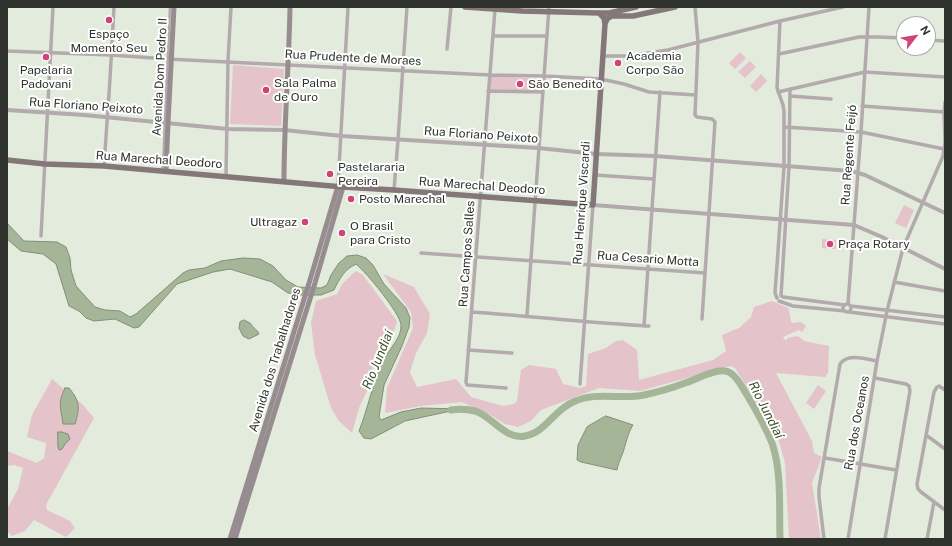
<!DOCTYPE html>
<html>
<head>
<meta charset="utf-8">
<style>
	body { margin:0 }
	#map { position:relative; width:952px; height:546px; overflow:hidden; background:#e3ebdd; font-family:"Public Sans",sans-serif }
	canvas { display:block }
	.frame { position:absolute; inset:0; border:8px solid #2f322d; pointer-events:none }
	.north { position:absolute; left:896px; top:16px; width:40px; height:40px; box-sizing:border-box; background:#fff; border:1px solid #acadab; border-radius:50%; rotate:59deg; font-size:11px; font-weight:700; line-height:16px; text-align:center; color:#2f322d }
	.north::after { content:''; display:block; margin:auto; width:14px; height:18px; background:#cf4376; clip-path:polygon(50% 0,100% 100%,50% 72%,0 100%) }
</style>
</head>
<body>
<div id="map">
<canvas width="952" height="546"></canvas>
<div class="frame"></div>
<div class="north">N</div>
</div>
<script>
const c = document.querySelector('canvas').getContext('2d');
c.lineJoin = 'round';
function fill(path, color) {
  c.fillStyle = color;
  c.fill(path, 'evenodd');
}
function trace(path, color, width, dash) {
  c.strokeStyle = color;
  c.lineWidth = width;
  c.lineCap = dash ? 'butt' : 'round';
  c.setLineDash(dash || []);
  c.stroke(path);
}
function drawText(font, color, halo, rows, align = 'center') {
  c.font = font + ' "Public Sans",sans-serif';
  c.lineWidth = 4;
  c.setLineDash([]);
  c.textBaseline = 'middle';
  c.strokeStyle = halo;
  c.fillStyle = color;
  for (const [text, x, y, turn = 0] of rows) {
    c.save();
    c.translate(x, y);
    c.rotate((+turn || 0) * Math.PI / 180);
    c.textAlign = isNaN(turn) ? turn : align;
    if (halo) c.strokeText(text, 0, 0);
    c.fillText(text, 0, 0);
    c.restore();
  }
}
fill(new Path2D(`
	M740 52 746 58 735 69 729 63Z
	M750 61 756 67 745 78 738 72Z
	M233 65 284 69 281 126 230 124Z
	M761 74 767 81 756 92 750 86Z
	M491 76 543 79 542 92 490 90Z
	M904 205 914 210 906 228 895 223Z
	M822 239 836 240V249L822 248Z
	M356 271 363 275 397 321 395 329 375 355 369 387 359 408 352 433 339 421 331 408 315 355 311 323 316 301 337 294 342 284Z
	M383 274 414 287 430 314 427 333 416 353 410 372 417 387 456 379 471 397 503 406 514 404 517 401 521 370 529 365 556 369 563 384 580 388 586 386 588 354 606 348 616 341 623 340 637 350 639 380 713 360 726 351 722 335 739 328 751 317 754 307 772 301 788 308 790 315 791 322 793 323 801 322 806 326 802 332 799 330 783 337 785 340H787V338L798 336 804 341 829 346 828 373 825 377 776 373 812 441 814 453 822 457 812 483 821 539H789L785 463 778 438 735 368 730 366 640 391 599 388 541 410 531 421 518 427 505 424 492 416 462 402 421 406 385 413 387 388 413 328 411 312Z
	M52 379 83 405 94 418 46 505 47 510 70 521 75 528 66 537 34 520 25 531 12 536 7 531V509L18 489 23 468 14 465 7 466V451L37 463 44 458 46 443 27 437 32 415Z
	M818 385 826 391 814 409 806 403Z`), '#e4c3cb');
const water = new Path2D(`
	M7 223 24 241 57 242 66 247 70 258 71 270 76 286 95 307 105 310 120 311 130 317 136 314 183 273 189 270 205 268 221 261 243 258 260 259 273 266 286 280 298 287 321 288 327 285 331 275 339 263 347 256 357 255 366 258 373 265 384 284 406 308 410 318 409 327 402 346 384 385 379 417 381 420 401 412 421 408 460 409 405 421 371 439 364 438 359 431C368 408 373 382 383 361 388 350 402 338 401 325 400 313 366 272 356 264 344 270 340 278 334 290L321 295H300L288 293 272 282 230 269 213 272 177 284 139 327 134 328 115 319 94 321 86 318 79 311 69 306 56 264 43 254 21 251 7 239Z
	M244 320 250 323C253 328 257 329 259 334L249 339 243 336 239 328 240 322Z
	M65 388H69C80 401 80 408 75 424H63C61 406 57 405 65 388Z
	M606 416 633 425C627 434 626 445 622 455 620 460 618 464 617 470L581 462 577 460 578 445 587 427Z
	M58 432H62L68 434 70 439 65 444 62 449 59 450 58 447Z`);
fill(water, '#a5b598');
trace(water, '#828e78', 1);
trace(new Path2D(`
	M451 410C459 409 467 409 475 411 492 416 505 440 525 436 545 433 554 410 573 402 596 391 620 400 644 395 658 392 672 388 685 383 695 380 714 369 725 371 735 372 742 387 747 395 756 410 765 426 772 443 782 472 779 509 780 539`), '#a5b598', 7);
trace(new Path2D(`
	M161 170 163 167 170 7`), '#b2aaac', 2.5);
trace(new Path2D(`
	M695 7 698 42 695 115 697 117 712 119 715 122 702 319
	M495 9 466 382 467 385 506 388
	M493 36H546
	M928 40 945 41
	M447 49 451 7
	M7 51 111 55 167 59 490 75 544 76 601 79 624 84 649 92 696 95
	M779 54 859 37H878L904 38
	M603 56H629L668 50 780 21 843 7
	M488 91 542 92
	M778 92 865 72 945 77
	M790 96 831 99
	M862 106 944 112 945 102
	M785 127 861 132 944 149
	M104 166 110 79 114 7
	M595 175 654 179
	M226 176 228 61 231 7
	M338 186 348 7
	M394 190 398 140 407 7
	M41 236 53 7
	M421 253 705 273
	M894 282 945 291
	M781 296 789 167 790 89
	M783 297 845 305
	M777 298 775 293 784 167V111L783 105 777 88 780 21
	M779 301 793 306 845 311
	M848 304 861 132 869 7
	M843 308a4 4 0 1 1 8 0a4 4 0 1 1-8 0Z
	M851 306 945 317
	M472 312C531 316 590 323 649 326
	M849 312 945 324
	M527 315 549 7
	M644 326 660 92
	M468 350 512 353
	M875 378 906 384 909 386 910 391 885 539
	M580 384 593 205
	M945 390 939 386 937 387 934 392 917 484 918 489 921 492 945 510
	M926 435 945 449
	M825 458 896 470
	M824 539 819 497V488L840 364C848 353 865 359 877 361
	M848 539 877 361 887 311 903 248 943 156 945 143 944 112
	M927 539 934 502`), '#b2aaac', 3.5);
trace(new Path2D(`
	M7 110 84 115 228 129 284 130 342 136 538 148 596 154 655 156 851 171 865 175 945 213
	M593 205 854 225 882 237 945 269`), '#b2aaac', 4);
trace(new Path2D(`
	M166 171 168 123 174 7
	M284 181C284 123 289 65 290 7
	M230 539 310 280 338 186
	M235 539 315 283 343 187`), '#978c8f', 5);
trace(new Path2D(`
	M465 7 522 11 599 13H609L636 7
	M605 24 607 19 612 16H633L675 7
	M7 160 45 164 104 166 343 187 394 190 593 205 605 24 604 18 599 13`), '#84777a', 5.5);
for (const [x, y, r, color] of [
	[109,20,4,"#cf4376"],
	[46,57,4,"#cf4376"],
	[618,63,4,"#cf4376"],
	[520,84,4,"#cf4376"],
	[266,90,4,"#cf4376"],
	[330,174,4,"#cf4376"],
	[351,199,4,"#cf4376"],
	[305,222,4,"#cf4376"],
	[342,233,4,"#cf4376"],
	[830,244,4,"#cf4376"]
]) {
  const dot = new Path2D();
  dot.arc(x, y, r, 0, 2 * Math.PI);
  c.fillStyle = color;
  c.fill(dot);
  trace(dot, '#fff', 1.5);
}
drawText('12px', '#2f322d', '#fff', [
	["Espaço",109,34,"center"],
	["Momento Seu",109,48,"center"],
	["Academia",626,56],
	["Corpo São",626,70],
	["Papelaria",46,70,"center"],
	["Padovani",46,84,"center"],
	["Sala Palma",274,83],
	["de Ouro",274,97],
	["São Benedito",528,84],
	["Pastelararia",338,167],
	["Pereira",338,181],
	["Posto Marechal",359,199],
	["Ultragaz",297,222,"right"],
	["O Brasil",350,226],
	["para Cristo",350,240],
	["Praça Rotary",838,244]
], 'left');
drawText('12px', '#2f322d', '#fff', [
	["Rua Prudente de Moraes",353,58,3],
	["Avenida Dom Pedro II",160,77,-87],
	["Rua Floriano Peixoto",86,106,4],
	["Rua Floriano Peixoto",481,135,4],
	["Rua Regente Feijó",849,155,-86],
	["Rua Marechal Deodoro",159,160,4],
	["Rua Marechal Deodoro",482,186,4],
	["Rua Henrique Viscardi",582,203,-86],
	["Rua Campos Salles",467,254,-86],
	["Rua Cesario Motta",648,259,4],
	["Avenida dos Trabalhadores",275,360,-73],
	["Rua dos Oceanos",857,423,-80]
]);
drawText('italic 13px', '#3a5023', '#fff', [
	["Rio Jundiaí",378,360,-68],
	["Rio Jundiaí",766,410,63]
]);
</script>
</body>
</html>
